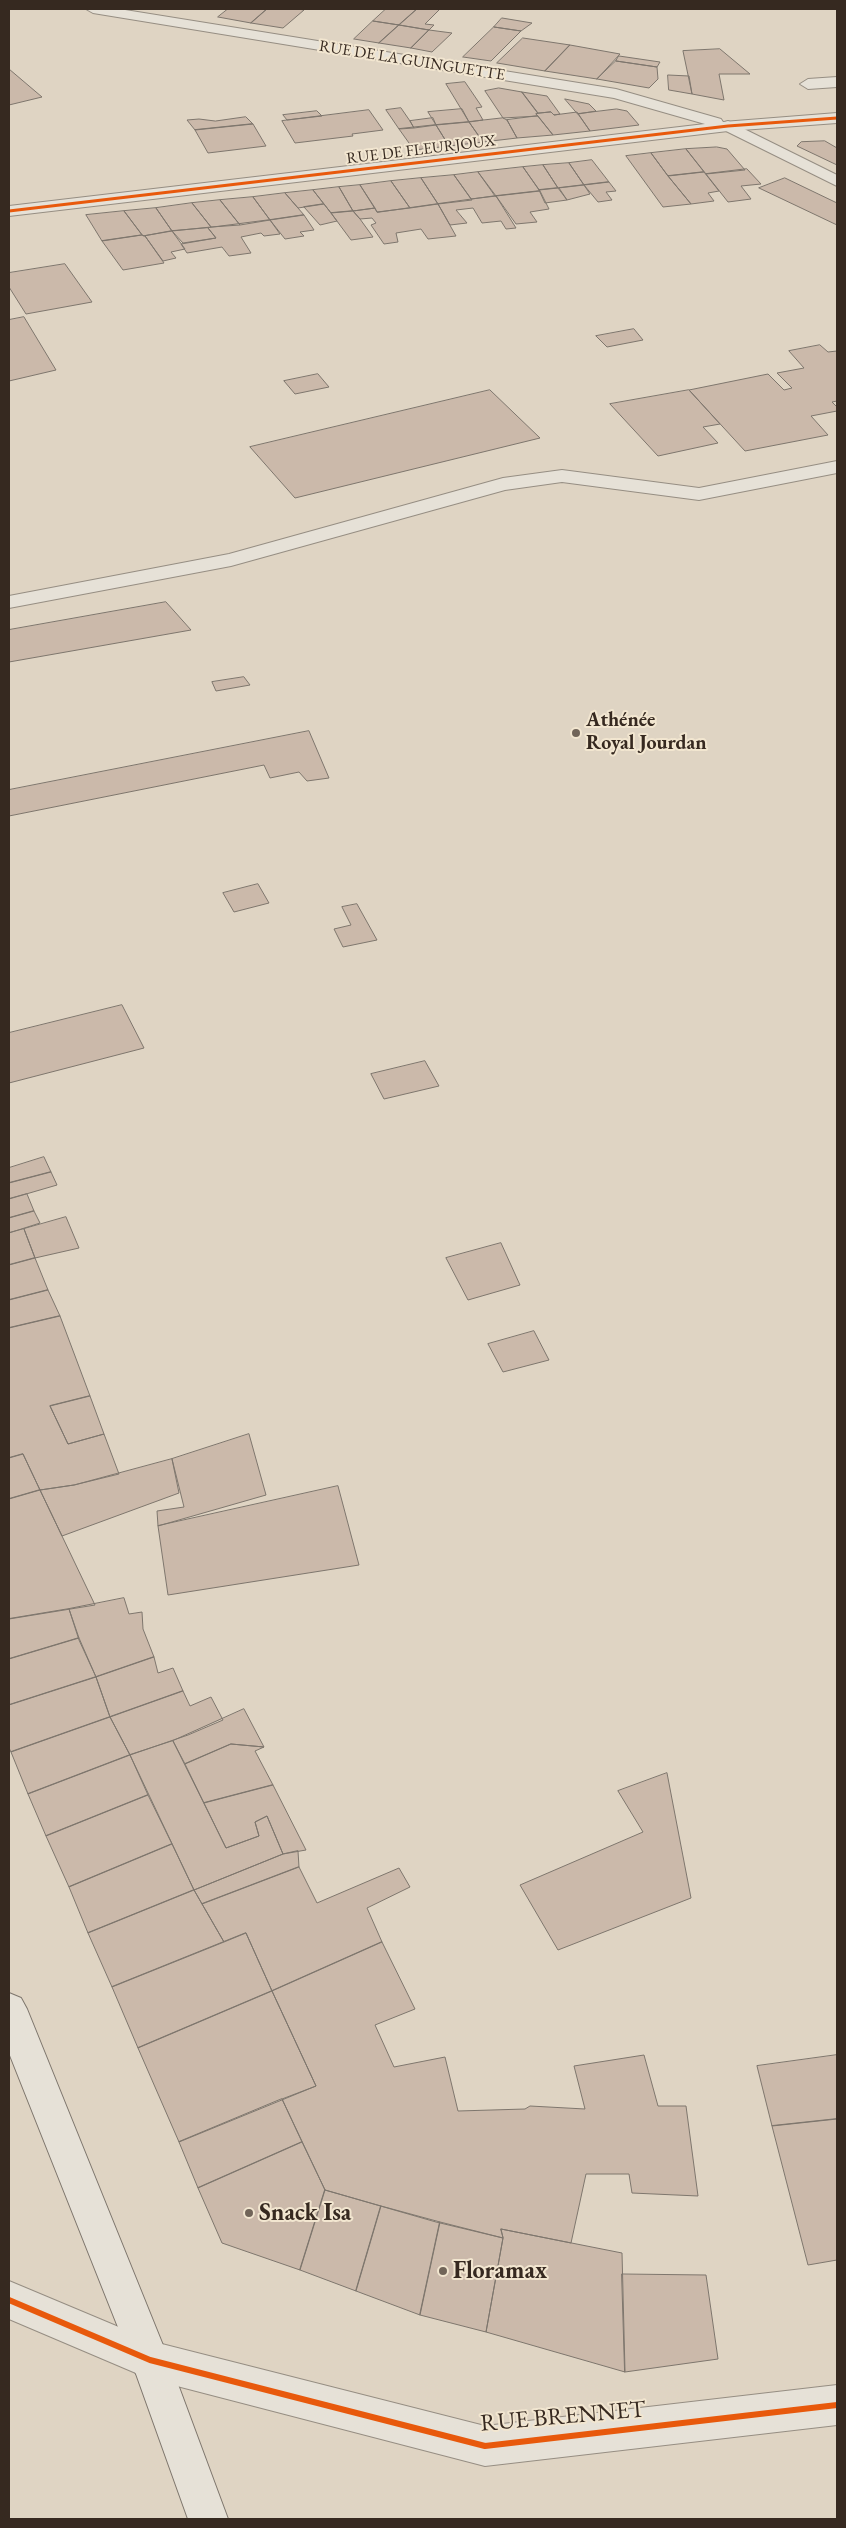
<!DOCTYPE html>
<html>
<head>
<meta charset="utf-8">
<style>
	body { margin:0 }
	#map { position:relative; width:846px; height:2528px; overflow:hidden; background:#dfd4c3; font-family:"EB Garamond",serif }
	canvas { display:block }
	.frame { position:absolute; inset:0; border:10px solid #362920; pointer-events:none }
</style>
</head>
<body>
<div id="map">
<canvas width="846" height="2528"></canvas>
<div class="frame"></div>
</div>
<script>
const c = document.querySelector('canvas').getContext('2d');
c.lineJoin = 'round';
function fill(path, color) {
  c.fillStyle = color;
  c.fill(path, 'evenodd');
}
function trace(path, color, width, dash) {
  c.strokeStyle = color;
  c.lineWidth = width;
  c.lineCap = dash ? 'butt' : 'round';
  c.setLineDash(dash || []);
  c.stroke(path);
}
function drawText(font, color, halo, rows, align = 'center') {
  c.font = font + ' "EB Garamond",serif';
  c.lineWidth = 4;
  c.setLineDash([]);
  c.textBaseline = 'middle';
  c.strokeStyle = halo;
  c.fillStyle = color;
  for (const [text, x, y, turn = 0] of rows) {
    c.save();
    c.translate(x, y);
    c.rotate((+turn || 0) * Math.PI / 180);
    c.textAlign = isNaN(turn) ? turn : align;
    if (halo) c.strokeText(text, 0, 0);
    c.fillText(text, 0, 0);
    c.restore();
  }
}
const building = new Path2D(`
	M228 9H267L251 23 218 17Z
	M267 9H298L304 10 283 28 251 23Z
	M386 9H417L399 25 373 21Z
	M417 9H440L425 24 434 25 429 30 399 25Z
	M502 18 532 23 521 31 494 27Z
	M373 21 399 25 379 43 354 39Z
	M399 25 429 30 411 48 379 43Z
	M494 27 521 31 491 61 463 57Z
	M429 30 452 33 432 52 411 48Z
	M523 38 570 45 545 71 497 63Z
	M570 45 620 54 597 79 545 71Z
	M720 49 750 74H719L724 100 692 94 683 51Z
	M619 56 660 62 657 67 616 61Z
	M616 61 657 67 658 79 649 88 597 79Z
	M9 69 42 97 9 105Z
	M668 75 689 76 692 94 669 90Z
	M465 82 482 107 476 108 483 120 469 122 446 84Z
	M499 88 522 92 538 113 536 114 538 116 503 118 485 91Z
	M522 92 547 96 560 114 554 115 551 112 538 113Z
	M565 99 589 104 596 111 578 114Z
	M401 108 410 121 414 128 399 129 386 110Z
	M462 109 469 122 436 125 428 112Z
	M617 109 627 111 639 125 590 131 578 114Z
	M369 110 383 130 352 134 353 136 295 143 282 121Z
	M317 111 322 116 287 120 283 115Z
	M551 112 554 115 577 112 590 131 553 135 536 114Z
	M538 116 553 135 517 138 507 120Z
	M246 117 253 124 195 130 187 120 199 119 215 121Z
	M433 118 436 125 414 128 410 121Z
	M503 118 507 120 517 138 483 142 469 122Z
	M469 122 483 142 449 146 436 125Z
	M253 124 266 146 208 153 195 130Z
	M436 125 449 146 414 150 399 129Z
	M825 141 837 148V165L797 146 801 142Z
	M717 147 727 149 745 170 706 174 686 149Z
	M686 149 704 172 668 176 651 153Z
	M651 153 668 176 691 204 663 207 626 156Z
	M592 160 609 182 584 185 569 163Z
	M569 163 584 185 558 188 543 165Z
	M543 165 558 188 539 190 523 167Z
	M523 167 540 191 496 196 478 172Z
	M747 169 761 184 741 186 751 199 728 202 706 174Z
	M478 172 495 196H496L471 199 454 175Z
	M704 172 719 191 708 193 714 201 691 204 668 176Z
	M454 175 472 200 438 204 421 178Z
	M421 178 438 204 410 208 391 181Z
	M785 178 837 203V225L759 188Z
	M391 181 410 208 377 212 360 185Z
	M609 182 616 191 606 192 612 200 598 202 584 185Z
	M360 185 375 208 353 211 339 187Z
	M584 185 590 194 567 200 559 188Z
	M339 187 353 211 331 213 313 190Z
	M558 188 567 200 545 203 539 190Z
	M313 190 324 204 298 208 285 193Z
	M540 191 549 209 530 212 537 222 516 224 496 196Z
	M285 193 304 215 270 220 253 197Z
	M496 196 516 228 506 229 501 221 482 223 473 208 456 210 467 223 450 225 438 204Z
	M253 197 270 220 240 225 220 200Z
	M220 200 240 225 211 227 192 203Z
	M192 203 211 227 172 231 156 208Z
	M324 204 331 213 337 221 320 225 304 207Z
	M438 204 456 236 428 239 421 229 396 233 398 242 384 244 371 225 376 223 372 218 360 219 353 211 375 208 377 212Z
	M156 208 172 231 143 236 124 211Z
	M124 211 142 235 102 241 86 215Z
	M353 211 360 219 373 237 351 240 331 213Z
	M304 215 314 230 300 232 304 236 285 239 270 220Z
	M270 220 280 234 264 236 261 233 241 237 251 253 229 256 222 247 187 253 181 244 216 238 208 228Z
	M208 228 216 238 183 243 172 231Z
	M172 231 185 249 171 252 176 258 163 261 145 236Z
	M142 235 145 236 164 263 123 270 102 241Z
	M65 264 92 302 26 314 9 287V273Z
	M24 317 56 370 9 381V320Z
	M634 329 643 340 607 347 596 336Z
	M820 345 828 352 837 351V401L832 402 837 407V411L811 416 828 435 745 451 689 390 768 374 784 390 792 388 777 373 804 368 789 351Z
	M318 374 329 387 295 394 284 381Z
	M490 390 540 438 295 498 250 447Z
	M689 390 720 424 703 427 718 443 658 456 610 404Z
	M166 602 191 630 9 662V630Z
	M244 677 250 685 216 691 212 682Z
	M309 731 329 778 307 781 299 772 270 778 264 765 9 816V790Z
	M258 884 269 903 234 912 223 893Z
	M357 904 377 940 343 947 334 929 351 925 342 907Z
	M122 1005 144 1048 9 1083V1033Z
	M425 1061 439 1086 384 1099 371 1074Z
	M44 1157 51 1172 9 1183V1168Z
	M51 1172 57 1185 9 1199V1183Z
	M27 1194 34 1211 9 1218V1199Z
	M34 1211 40 1223 9 1233V1218Z
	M66 1217 79 1248 35 1258 24 1229Z
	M24 1229 35 1258 9 1265V1233Z
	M501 1243 520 1285 468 1300 446 1258Z
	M35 1258 48 1290 9 1300V1265Z
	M48 1290 60 1316 9 1328V1300Z
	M60 1316 90 1396 50 1406 68 1444 104 1434 119 1474 74 1485 40 1490 23 1454 9 1458V1328Z
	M534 1331 549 1360 503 1372 488 1344Z
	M90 1396 104 1434 68 1444 50 1406Z
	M249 1434 266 1495 158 1526 157 1511 184 1507 172 1459Z
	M23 1454 40 1490 9 1499V1458Z
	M172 1459 179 1493 62 1536 40 1490 74 1485Z
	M338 1486 359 1565 168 1595 158 1526Z
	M40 1490 95 1605 9 1619V1499Z
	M124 1598 129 1614 142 1612 143 1629 154 1657 96 1677 79 1640 69 1609Z
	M69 1609 79 1638 9 1659V1619Z
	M79 1638 96 1677 9 1705V1659Z
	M154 1657 158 1673 173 1668 183 1691 110 1717 96 1677Z
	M96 1677 110 1717 11 1752 9 1748V1705Z
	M183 1691 190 1706 211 1697 223 1720 188 1735 130 1755 110 1717Z
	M244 1709 264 1747 231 1744 185 1764 173 1741Z
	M110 1717 130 1755 28 1794 11 1752Z
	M173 1741 226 1848 259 1836 255 1822 267 1816 283 1854 194 1890 130 1755Z
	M231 1744 264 1747 255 1751 273 1785 204 1803 185 1764Z
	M130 1755 148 1795 46 1836 28 1794Z
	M667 1773 691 1898 558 1950 520 1885 643 1832 618 1791Z
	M273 1785 306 1850 283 1854 267 1816 255 1822 259 1836 226 1848 204 1803Z
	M148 1795 172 1844 69 1887 46 1836Z
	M172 1844 194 1890 88 1933 69 1887Z
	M298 1851 299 1867 202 1904 194 1890 283 1854Z
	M299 1867 317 1903 399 1868 410 1887 367 1908 382 1942 272 1991 246 1933 224 1942 202 1904Z
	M194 1890 224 1942 112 1987 88 1933Z
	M246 1933 272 1991 138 2048 112 1987Z
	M382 1942 415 2009 375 2025 394 2067 445 2057 458 2111 525 2109 530 2106 585 2109 574 2066 644 2055 658 2106H686L698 2196 632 2193 629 2174H586L571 2243 501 2229 503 2238 436 2222 325 2190 282 2099 316 2086 272 1991Z
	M272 1991 316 2086 179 2142 138 2048Z
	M837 2055V2119L772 2126 757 2066Z
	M282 2099 302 2142 198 2188 179 2142Z
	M837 2119V2260L808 2265 772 2126Z
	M302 2142 325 2190 300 2270 222 2243 198 2188Z
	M325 2190 381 2206 356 2291 300 2270Z
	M381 2206 440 2222 420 2315 356 2291Z
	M440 2222 503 2238 486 2332 420 2315Z
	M501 2229 622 2253 625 2372 486 2332 503 2238Z
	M622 2274 706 2275 718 2359 625 2372Z`);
fill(building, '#cbb9aa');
trace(building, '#7e766d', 1);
const service = new Path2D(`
	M837 77V87L808 89 800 84 808 79Z
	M837 461V473L699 500 562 482 505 490 231 566 9 608V596L229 554 503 478 562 470 699 488Z`);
const minor = new Path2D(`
	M728 121 837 175V186L722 129 720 126 722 123Z
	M150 2341 485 2426 837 2385V2425L485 2466 150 2379 136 2374 131 2360 136 2346Z`);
const tertiary = new Path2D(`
	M86 9H119L616 89 721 119 723 122 837 113V123L728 131 9 216V206L705 124 614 98 93 13Z
	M9 2281 164 2346 169 2360 164 2374 150 2379 9 2319Z`);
const secondary = new Path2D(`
	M9 1993 21 1998 27 2009 169 2360 228 2519H188L131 2360 9 2053Z`);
trace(service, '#968e83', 2);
trace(minor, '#968e83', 2);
trace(tertiary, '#968e83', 2);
trace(secondary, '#7e766d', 2);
fill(service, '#e6e1d7');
fill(minor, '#e6e1d7');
fill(tertiary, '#e6e1d7');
fill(secondary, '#e6e1d7');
trace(new Path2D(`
	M9 211 728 126 837 118`), '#e8590c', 3);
trace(new Path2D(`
	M9 2300 150 2360 485 2446 837 2405`), '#e8590c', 6);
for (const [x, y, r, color] of [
	[576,733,5,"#716559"],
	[249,2213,5,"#716559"],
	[443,2271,5,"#716559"]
]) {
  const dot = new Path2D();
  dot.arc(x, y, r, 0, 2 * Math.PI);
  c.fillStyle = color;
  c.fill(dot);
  trace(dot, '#f2e6d0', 2);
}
drawText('16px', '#362920', '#f2e6d0', [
	["RUE DE LA GUINGUETTE",412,61,9],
	["RUE DE FLEURJOUX",421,150,-7]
]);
drawText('bold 20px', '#362920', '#f2e6d0', [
	["Athénée",586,721],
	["Royal Jourdan",586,744]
], 'left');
drawText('bold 24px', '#362920', '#f2e6d0', [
	["Snack Isa",259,2213],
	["Floramax",453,2271]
], 'left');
drawText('24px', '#362920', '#f2e6d0', [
	["RUE BRENNET",563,2417,-5]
]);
</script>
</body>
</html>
